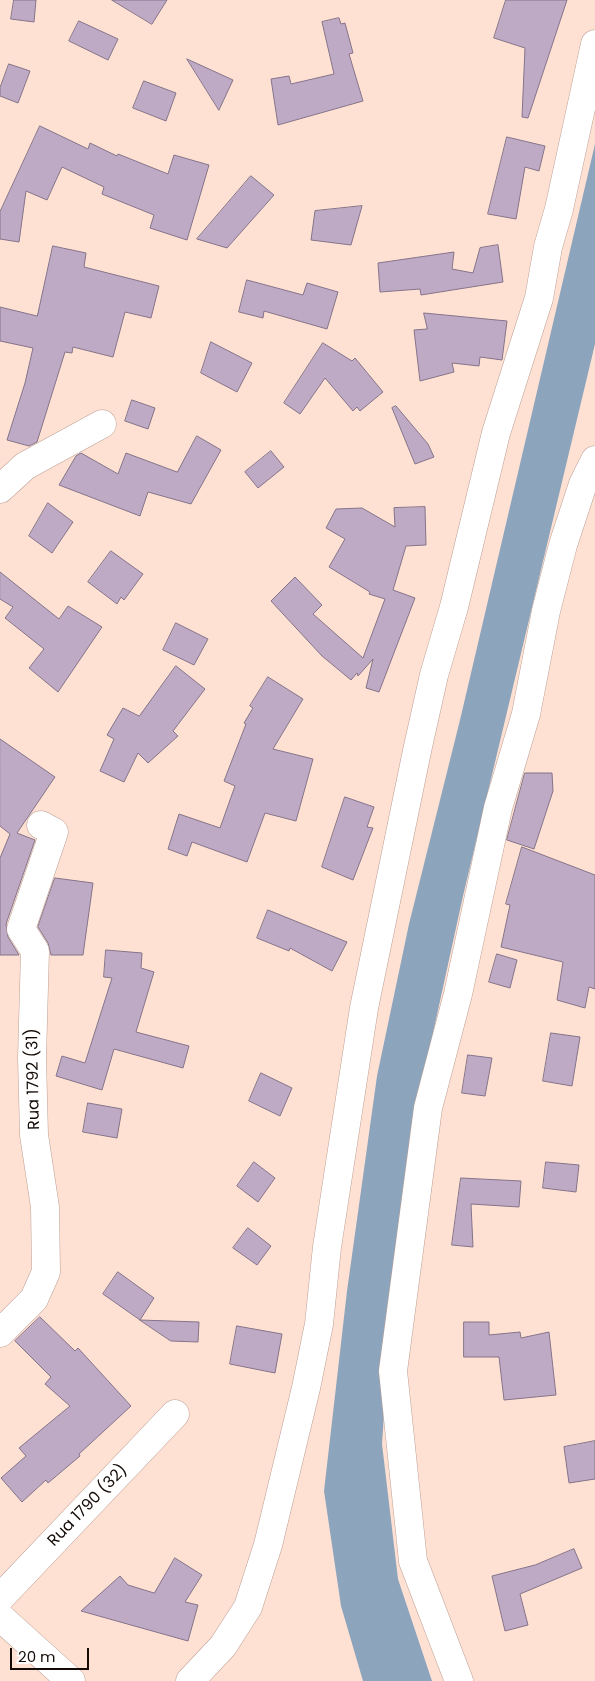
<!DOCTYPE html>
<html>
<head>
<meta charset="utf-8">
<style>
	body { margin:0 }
	#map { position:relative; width:595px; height:1681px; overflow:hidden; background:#ffe1d4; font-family:Poppins,sans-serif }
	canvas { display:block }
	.scale { position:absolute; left:10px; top:1648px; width:79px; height:22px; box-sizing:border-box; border:2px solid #140b07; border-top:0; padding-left:6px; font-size:15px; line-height:18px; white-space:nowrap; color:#140b07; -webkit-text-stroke:4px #fff; paint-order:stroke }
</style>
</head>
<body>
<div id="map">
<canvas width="595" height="1681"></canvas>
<div class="scale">20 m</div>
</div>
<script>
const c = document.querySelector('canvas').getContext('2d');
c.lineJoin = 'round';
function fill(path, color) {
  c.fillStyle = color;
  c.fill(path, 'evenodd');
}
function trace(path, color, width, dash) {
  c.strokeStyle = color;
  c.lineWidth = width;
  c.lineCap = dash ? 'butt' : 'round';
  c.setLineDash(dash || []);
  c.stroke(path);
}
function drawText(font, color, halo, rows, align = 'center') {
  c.font = font + ' Poppins,sans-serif';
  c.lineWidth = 4;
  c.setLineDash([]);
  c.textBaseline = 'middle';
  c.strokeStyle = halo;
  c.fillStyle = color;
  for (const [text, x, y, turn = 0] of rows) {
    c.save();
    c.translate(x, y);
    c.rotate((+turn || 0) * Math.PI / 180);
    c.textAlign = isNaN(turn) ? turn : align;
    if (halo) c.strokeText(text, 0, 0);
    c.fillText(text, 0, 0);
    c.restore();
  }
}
fill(new Path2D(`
	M595 144V344L463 896 417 1106 394 1264 382 1444 398 1579 432 1681H363L341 1606 324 1491 347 1291 377 1076 409 924 460 720Z`), '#8ca5bc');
const building = new Path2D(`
	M14 0H36L34 22 11 19Z
	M112 0H167L152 24Z
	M506 0H567L528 118 522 117 525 48 494 38Z
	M339 18 341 24 345 23 353 53 349 54 363 101 278 125 271 79 289 76 291 84 334 74 322 22Z
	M79 21 118 39 108 60 69 41Z
	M187 59 233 80 219 110Z
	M9 64 30 71 18 103 0 96V88Z
	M144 81 176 93 166 121 133 108Z
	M40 126 88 149 90 143 117 156 118 154 168 174 174 155 209 165 187 240 150 228 154 215 102 194 104 187 62 167 47 200 26 191 19 242 0 239V212Z
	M507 137 545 146 539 171 525 167 516 219 488 214Z
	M251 176 274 195 227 248 197 239Z
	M362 206 351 245 311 240 315 211Z
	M498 245 503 282 421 295 420 289 380 292 378 263 454 252 452 269 473 273 480 248Z
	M53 246 86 253 84 267 159 286 151 318 125 312 113 357 73 347 72 353 65 352 37 442 29 446 7 440 25 383 33 348 0 341V307L37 316Z
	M247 280 303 295 307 283 338 292 327 329 264 311 263 318 239 312Z
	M424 313 507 321 502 360 480 357 479 366 452 363 454 372 420 381 414 330 427 329Z
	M211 342 252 363 237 392 201 373Z
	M323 343 352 361 355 358 383 392 360 411 357 407 353 411 325 378 300 414 284 403Z
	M132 400 155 408 148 429 125 421Z
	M396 406 428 444 434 457 415 464 392 408Z
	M197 436 221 450 191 504 148 492 140 516 59 485 76 456 81 453 118 474 126 453 177 472Z
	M271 451 284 467 258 488 245 472Z
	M48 503 73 522 52 553 29 536Z
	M425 507 426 545 406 546 393 590 415 598 379 692 366 688 373 659 358 676 357 673 351 680 322 656 271 601 295 577 322 605 313 614 363 658 385 599 369 594 370 592 329 567 345 539 326 528 336 509 362 508 395 527 394 508Z
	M111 551 143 574 124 600 121 597 117 604 88 582Z
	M0 572 59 619 68 606 102 627 58 692 29 668 44 649 5 618 13 607 0 599Z
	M176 623 208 639 194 665 163 650Z
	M176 666 205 689 173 731 178 736 148 763 138 753 124 782 100 771 114 739 107 735 123 708 139 716Z
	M268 677 303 699 273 749 313 759 296 821 265 813 247 862 192 842 187 856 168 849 179 814 220 828 235 786 224 781 246 724 244 723 253 708 250 706Z
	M0 739 55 777 17 833 35 840 6 924 8 937 19 955H0V858L10 834 0 826Z
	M525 773H552L553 791 534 849 507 840Z
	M345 797 374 807 367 827 373 828 353 880 322 867Z
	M522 847 595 875V989L589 987 585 1008 557 1000 563 962 501 947 510 905 506 904Z
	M55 878 93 883 83 955H51L48 943 38 927Z
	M268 910 347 942 332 971 290 948 289 951 257 938Z
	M106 950 142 953 141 968 154 972 136 1032 189 1046 183 1068 114 1049 102 1090 56 1076 62 1056 85 1063 112 978 104 977Z
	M497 954 517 960 510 988 489 982Z
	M551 1033 580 1037 572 1086 543 1081Z
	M468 1055 492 1058 485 1096 462 1093Z
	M261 1073 292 1088 280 1116 249 1101Z
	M88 1103 122 1109 117 1138 83 1132Z
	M254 1162 275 1178 258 1202 237 1186Z
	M546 1162 579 1165 576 1192 543 1188Z
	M461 1178 521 1181 519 1207 471 1204 473 1247 452 1245Z
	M248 1228 271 1246 257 1265 233 1248Z
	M118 1272 154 1298 140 1320 103 1294Z
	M40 1317 75 1351 78 1348 131 1406 79 1454 80 1456 48 1483 46 1480 22 1502 1 1478 26 1456 19 1448 70 1406 45 1384 51 1377 15 1341Z
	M140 1320 199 1322 198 1342 171 1341Z
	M464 1322H489V1335L520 1332 521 1338 549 1332 556 1395 504 1400 499 1357H464Z
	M237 1326 282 1334 275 1373 230 1364Z
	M595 1441V1479L569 1483 564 1447Z
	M574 1549 582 1568 520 1594 528 1625 505 1631 492 1576 535 1565Z
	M175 1558 202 1575 185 1602 198 1605 188 1641 81 1611 120 1576 128 1585 154 1593Z`);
fill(building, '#bfaac5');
trace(building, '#847489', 1);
const minor = new Path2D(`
	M0 489 25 466 102 424
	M0 1333 34 1299 46 1272 45 1207 34 1135 32 1058 35 951 21 929 54 832 41 825
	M0 1598 175 1414
	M0 1617 71 1681
	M190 1681 223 1646 248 1607 268 1545 306 1388 319 1324 327 1247 364 1008 417 751 434 675 454 607 496 433 539 298 548 247 559 209 595 44
	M459 1681 413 1561 393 1371 428 1108 458 994 498 808 526 714 546 611 563 545 583 484 595 460`);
trace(minor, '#bc9f94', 29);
trace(minor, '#fff', 28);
drawText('16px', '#140b07', '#fff', [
	["Rua 1792 (31)",34,1079,-91],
	["Rua 1790 (32)",88,1506,-46]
]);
</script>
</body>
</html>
